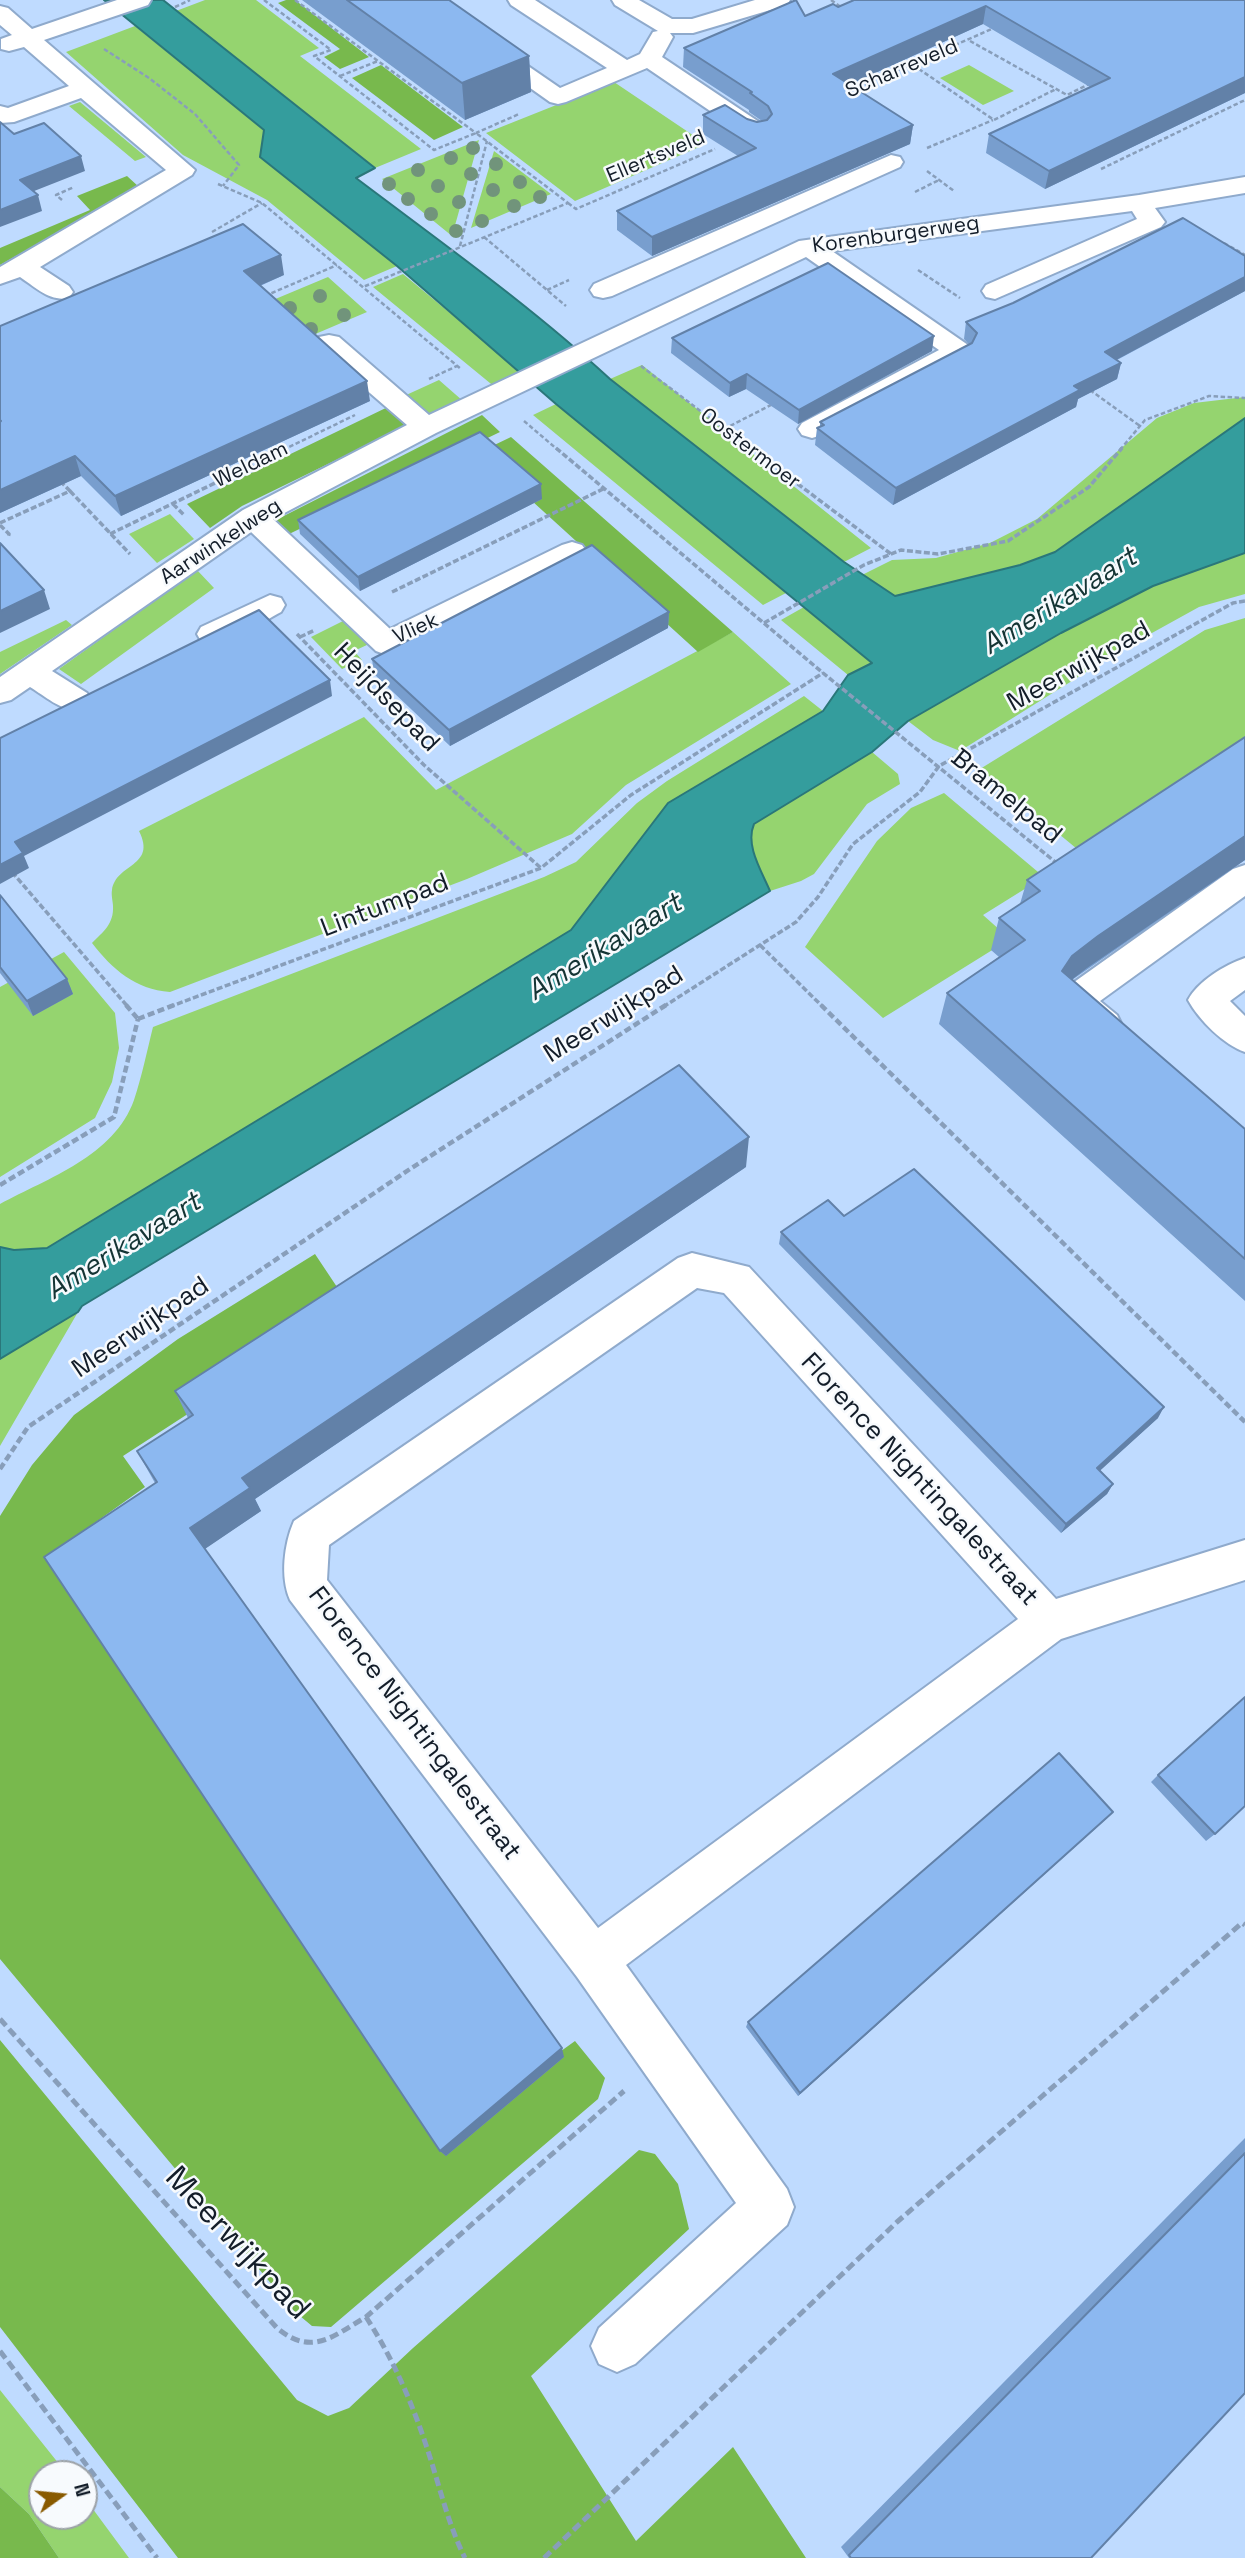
<!DOCTYPE html>
<html>
<head>
<meta charset="utf-8">
<style>
	body { margin:0 }
	#map { position:relative; width:1245px; height:2558px; overflow:hidden; background:#bfdbff; font-family:"Space Grotesk",sans-serif }
	canvas { display:block }
	.north { position:absolute; left:28px; top:2460px; width:70px; height:70px; box-sizing:border-box; background:#f7fafd; border:2px solid #9ca2a8; border-radius:50%; rotate:75deg; font-size:19px; font-weight:700; line-height:28px; text-align:center; color:#131d29 }
	.north::after { content:''; display:block; margin:auto; width:24px; height:32px; background:#895a00; clip-path:polygon(50% 0,100% 100%,50% 72%,0 100%) }
</style>
</head>
<body>
<div id="map">
<canvas width="1245" height="2558"></canvas>
<div class="north">N</div>
</div>
<script>
const c = document.querySelector('canvas').getContext('2d');
c.lineJoin = 'round';
function fill(path, color) {
  c.fillStyle = color;
  c.fill(path, 'evenodd');
}
function trace(path, color, width, dash) {
  c.strokeStyle = color;
  c.lineWidth = width;
  c.lineCap = dash ? 'butt' : 'round';
  c.setLineDash(dash || []);
  c.stroke(path);
}
function drawText(font, color, halo, rows, align = 'center') {
  c.font = font + ' "Space Grotesk",sans-serif';
  c.lineWidth = 5;
  c.setLineDash([]);
  c.textBaseline = 'middle';
  c.strokeStyle = halo;
  c.fillStyle = color;
  for (const [text, x, y, turn = 0] of rows) {
    c.save();
    c.translate(x, y);
    c.rotate((+turn || 0) * Math.PI / 180);
    c.textAlign = isNaN(turn) ? turn : align;
    if (halo) c.strokeText(text, 0, 0);
    c.fillText(text, 0, 0);
    c.restore();
  }
}
fill(new Path2D(`
	M205 0H256L319 48 300 56 421 149 375 168 176 11Z
	M135 26 264 130 261 157 397 266 364 280 267 200 183 155 66 52Z
	M969 65 1014 91 983 105 940 78Z
	M614 82 706 144 575 201 486 133Z
	M80 102 146 157 135 161 69 106Z
	M479 140 452 236 382 179Z
	M494 151 551 194 471 228Z
	M403 274 525 375 496 388 373 287Z
	M328 277 367 312 313 335 273 300Z
	M642 365 871 548 844 562 610 379Z
	M439 380 463 401 428 417 404 396Z
	M1245 397V418L1055 552 1020 565 895 596 862 575 892 560 936 558 990 543 1037 519 1157 418 1194 403Z
	M556 404 786 593 763 605 533 415Z
	M170 514 194 539 157 563 129 534Z
	M1245 553V594L1199 607 1123 649 960 751 933 740 908 721 1061 633 1153 586Z
	M197 570 214 588 81 684 59 669Z
	M804 607 873 663 848 675 781 620Z
	M1245 618V752L1082 853 980 769 1205 630Z
	M66 620 72 625 0 674V652Z
	M345 620 369 644 354 651 362 660 342 669 311 637Z
	M733 632 791 684 626 785 572 834 467 879 170 992C135 989 113 970 92 943 103 932 114 924 113 906 113 902 111 895 112 890 116 863 157 867 139 831L364 717 436 790Z
	M804 696 823 711 668 803 571 930 47 1248 14 1250 0 1247V1204C48 1178 114 1156 134 1100 142 1076 147 1051 153 1027L544 877 576 862 637 803 667 781Z
	M872 752 898 774 900 784 867 804 814 874 801 881 770 891C761 870 744 845 754 824Z
	M944 793 1044 877 983 915 1010 939 883 1018 805 947 877 841 911 808Z
	M64 952 115 1013 119 1048 112 1082 95 1118 0 1177V987Z
	M78 1312 0 1446V1359Z
	M0 2390 67 2474H42V2516H84V2497L129 2558H59L29 2514 0 2487Z`), '#95d46f');
fill(new Path2D(`
	M286 0H295L369 57 340 69 324 57 340 49 278 3Z
	M381 65 463 127 434 140 352 78Z
	M127 176 139 187 0 265V248L90 210 77 196Z
	M392 405 412 423 242 506 210 528 187 504Z
	M482 415 500 432 287 535 274 521Z
	M511 437 733 632 698 652 521 491 486 449Z
	M315 1254 351 1308 123 1456 145 1487 68 1542 443 2136 575 2041 605 2078 598 2099 331 2327 312 2326 294 2311 0 1959V1516L32 1465 74 1415 178 1339Z
	M0 2040 297 2400 328 2416 349 2408 413 2348 639 2150 655 2154 678 2184 689 2229 531 2376 636 2541 733 2447 806 2558H178L0 2327Z
	M0 2487 29 2514 59 2558H0Z`), '#78b94d');
const water = new Path2D(`
	M104 0H163L375 168 356 178C442 243 531 306 610 379L844 562 895 596 1020 565 1055 552 1245 418V553L1153 586 1061 633 908 721 872 752 754 824C745 845 761 870 770 891L82 1306 78 1312 0 1359V1247L14 1250 47 1248 571 930 668 803 823 711 848 675 872 663 556 404 397 266 260 157 264 130Z`);
fill(water, '#349d9d');
trace(water, '#2a777a', 2);
const minor = new Path2D(`
	M117 0H151L148 5 44 40 195 170 192 175 40 267 69 286 73 292 69 298C50 302 35 287 20 277L0 284V267L166 170 81 98 14 122 0 123V106L8 108 69 86 24 47 9 51 1 49V39L12 35 0 25V6L8 8 32 29Z
	M406 0H432L560 88 607 68 511 5 508 0H535L627 60 640 54 653 32 658 31 615 5 612 0H639L672 19H692L755 0H790L787 5 693 33H670L673 37 662 57 765 126 768 131 765 136 756 138 747 136 647 68 566 102 558 104 550 102Z
	M891 155 900 157 903 162 900 167 612 296 603 298 594 296 590 290 594 284Z
	M1245 177V193L1155 208 1165 222 1161 227 995 299 986 297 982 291 986 285 1137 219 1132 211 832 251 968 345 972 351 968 357 822 435 812 438 802 435 798 429 802 423 939 350 806 257 436 433 273 519 390 629 562 545 572 542 582 545 587 552 582 559 398 651 387 655 376 651 251 532 52 671 87 693 92 701 87 709C65 715 48 698 30 687L11 700 0 703V677L243 510 407 425 319 349 315 343 319 337 329 335 339 337 429 415 799 241 1139 195Z
	M270 595 281 598 285 605 281 612C258 624 226 649 201 641L197 634 201 627Z
	M1245 865V896L1100 1001 1117 1015 1122 1025 1117 1035C1093 1043 1068 1021 1057 1000L1063 990 1233 869Z
	M1245 958V990L1230 1001 1245 1016V1052C1224 1045 1199 1020 1188 1000 1198 981 1225 965 1245 958Z
	M692 1253 749 1267 1056 1599 1245 1540V1580L1061 1639 626 1965 787 2189 794 2207 787 2225 635 2364 617 2372 599 2364 591 2346 599 2328 736 2203 577 1977 290 1600C280 1577 284 1544 294 1521L678 1258ZM697 1288 724 1293 1018 1619 598 1928 327 1580 329 1545Z`);
trace(minor, '#8faacc', 4);
trace(new Path2D(`
	M264 0 331 50 314 56 434 150 476 133 568 203 363 287
	M295 0 476 133 519 114
	M831 0 845 10
	M175 7 190 0
	M970 41 1067 95 1091 83
	M104 49 149 78 195 114 239 165 223 186
	M913 65 994 120 1056 89
	M340 76 378 61
	M852 90 994 28
	M927 148 993 120
	M1101 169 1245 100
	M927 171 954 191
	M218 184 262 203 461 369
	M915 192 939 180
	M62 200 56 195 74 187
	M568 203 576 209 715 149
	M212 232 262 203
	M484 237 566 306
	M1224 243 1245 255
	M460 246 487 141
	M918 270 960 298
	M547 290 569 280
	M265 296 337 265
	M641 366 752 450
	M429 379 457 366
	M1090 390 1140 426
	M524 421 558 450
	M724 429 773 404
	M283 450 355 415
	M1120 450 1145 420 1209 396 1245 398`), '#889eba', 2.5, [4.5, 2.5]);
trace(new Path2D(`
	M556 448 823 673 1059 865
	M750 448 891 554
	M70 491 130 554
	M173 504 185 516
	M0 523 70 491 61 482
	M0 525 9 534 8 538
	M110 534 287 448
	M392 592 605 488
	M764 623 864 565 901 550 938 554 1008 541 1089 487 1122 448
	M297 634 424 765 541 868
	M300 637 315 630
	M12 872 128 1007
	M760 945 823 1007
	M169 1007 541 868 631 795 823 673
	M663 1007 796 922 818 897 853 844 920 792 939 766 1233 603 1245 601`), '#889eba', 3.5, [6, 2.5]);
trace(new Path2D(`
	M126 1005 138 1019
	M821 1005 1245 1422
	M138 1019 174 1005
	M0 1185 114 1117 138 1019
	M0 1469 28 1427 410 1169 666 1005`), '#889eba', 4.5, [7, 3.5]);
trace(new Path2D(`
	M0 2019 277 2328C312 2357 333 2336 366 2317L624 2091
	M366 2317C392 2357 411 2400 426 2445 439 2483 447 2522 465 2558
	M0 2351 157 2558
	M544 2558 897 2222 1242 1923 1245 1925`), '#889eba', 5, [9, 4.5]);
fill(minor, '#fff');
c.fillStyle = '#71947b';
for (const [x, y] of [
	[473,148],
	[451,158],
	[496,164],
	[418,170],
	[471,174],
	[520,182],
	[389,184],
	[438,186],
	[493,190],
	[540,197],
	[408,199],
	[459,202],
	[514,206],
	[431,214],
	[482,221],
	[456,231],
	[320,296],
	[290,308],
	[344,315],
	[311,329]
]) {
  c.beginPath();
  c.arc(x, y, 7, 0, 2 * Math.PI);
  c.fill();
}
fill(new Path2D(`
	M302 0H449L529 56 531 92 465 120Z
	M1245 0V93L1045 189 986 153 989 134 1090 87 983 24 849 85 913 125 910 144 652 256 617 230V211L738 156 703 134V115L747 119 757 122 762 121 749 112V110L683 67 684 48 838 7Z
	M1245 256V291L1117 360 1121 363 1117 379 1078 399 1076 407 893 505 815 445 817 428 820 427V422L969 344 964 339 966 322Z
	M284 275 260 286 370 401 121 516 81 476 0 513V326Z
	M672 338 932 351 798 424 746 389 729 397 671 353Z
	M542 499 360 591 300 534 298 520Z
	M669 612 668 628 450 746 374 674 372 659Z
	M1245 737V860L1072 980 1245 1129V1301L939 1024 947 993 999 957 991 950 999 918 1020 904 1027 880Z
	M0 895 67 979 73 994 33 1016 0 973Z
	M746 1167 255 1499 261 1511 204 1549 564 2057 446 2156 440 2151 155 1483 137 1451 188 1418 175 1391Z
	M844 1216 1158 1418 1100 1470 1113 1484 1107 1494 1061 1533 779 1244 781 1232Z
	M1158 1775 1215 1834 1206 1841 1151 1782Z
	M1113 1812 798 2096 746 2027 748 2022Z
	M1245 2138V2393L1091 2558H849L841 2547Z`), '#789ece');
fill(new Path2D(`
	M986 6 983 24 831 93 833 74Z
	M529 56 531 92 465 120 462 83Z
	M1245 77V93L1045 189 1049 171Z
	M913 125 910 144 652 256V237Z
	M81 156 85 171 24 195 20 180Z
	M38 195 42 211 0 227V210Z
	M281 255 284 275 247 291 244 271Z
	M1245 277V291L1101 368 1105 352Z
	M934 336 932 351 798 424 799 410Z
	M1121 363 1117 379 1078 399 1076 407 893 505 896 488 1074 386Z
	M747 374 746 389 729 397 730 383Z
	M367 381 370 401 121 516 115 496Z
	M75 456 81 476 0 513V490Z
	M541 484 542 499 360 591 358 577Z
	M44 590 50 609 0 633V611Z
	M669 612 668 628 450 746 449 730Z
	M330 680 332 696 24 856 29 868 0 884V865L15 842Z
	M1245 836V860L1087 968 1061 988 1062 971 1072 956 1098 936Z
	M67 979 73 994 33 1016 27 1001Z
	M749 1137 746 1167 255 1499 261 1511 202 1551 190 1528 242 1478Z
	M1164 1407 1158 1418 1092 1478 1097 1468Z
	M1113 1484 1107 1494 1061 1533 1066 1524Z
	M1113 1812 1106 1819 798 2096 800 2093Z
	M562 2048 564 2057 446 2156 440 2151Z`), '#6281a8');
const building = new Path2D(`
	M347 0H449L529 56 462 83Z
	M796 0 805 16 833 4 838 7 854 0H1245V77L1049 171 989 134 1110 78 986 6 833 74 913 125 652 237 617 211 756 148 703 115 725 105 747 119 757 122 767 120 772 114 768 106 750 93 752 92 684 48Z
	M0 122 14 134 44 123 81 156 20 180 38 195 0 210Z
	M1183 218 1245 256V277L1105 352 1121 363 1074 386 1080 390 896 488 817 428 824 425 820 422 972 343 977 333 966 322 1013 303Z
	M243 224 281 255 244 271 367 381 115 496 75 456 0 490V422L1 421 0 420V326Z
	M828 263 934 336 799 410 747 374 730 383 672 338Z
	M480 432 541 484 358 577 298 520Z
	M0 543 44 590 0 611Z
	M592 545 669 612 449 730 372 659Z
	M259 610 330 680 15 842 23 853 0 865V738Z
	M1245 737V836L1098 936 1072 956 1062 971 1245 1129V1259L947 993 1025 940 999 918 1040 891 1027 880Z
	M0 895 67 979 27 1001 0 967Z
	M679 1065 749 1137 242 1478 250 1488 190 1528 562 2048 440 2151 44 1557 157 1482 137 1451 193 1415 175 1391Z
	M914 1169 1164 1407 1097 1468 1113 1484 1066 1524 781 1232 828 1200 844 1216Z
	M1245 1697V1806L1215 1834 1158 1775Z
	M1059 1753 1113 1812 800 2093 748 2022Z
	M1245 2153V2393L1091 2558H851L849 2555Z`);
fill(building, '#8cb8f0');
trace(building, '#6281a8', 2);
drawText('21px', '#131d29', '#f7fafd', [
	["Scharreveld",902,69,-23],
	["Ellertsveld",656,157,-23],
	["Korenburgerweg",896,235,-8],
	["Oostermoer",750,449,37],
	["Weldam",251,465,-26],
	["Aarwinkelweg",221,542,-33],
	["Vliek",416,629,-24]
]);
drawText('26px', '#131d29', '#f7fafd', [
	["Meerwijkpad",1079,667,-29],
	["Heijdsepad",386,698,46],
	["Bramelpad",1006,797,39],
	["Lintumpad",385,906,-21],
	["Meerwijkpad",614,1015,-32],
	["Meerwijkpad",141,1328,-34],
	["Florence Nightingalestraat",919,1480,47],
	["Florence Nightingalestraat",414,1724,53]
]);
drawText('italic 28px', '#143434', '#f7fafd', [
	["Amerikavaart",1060,602,-32],
	["Amerikavaart",605,948,-32],
	["Amerikavaart",124,1247,-32]
]);
drawText('32px', '#131d29', '#f7fafd', [
	["Meerwijkpad",237,2244,47]
]);
</script>
</body>
</html>
